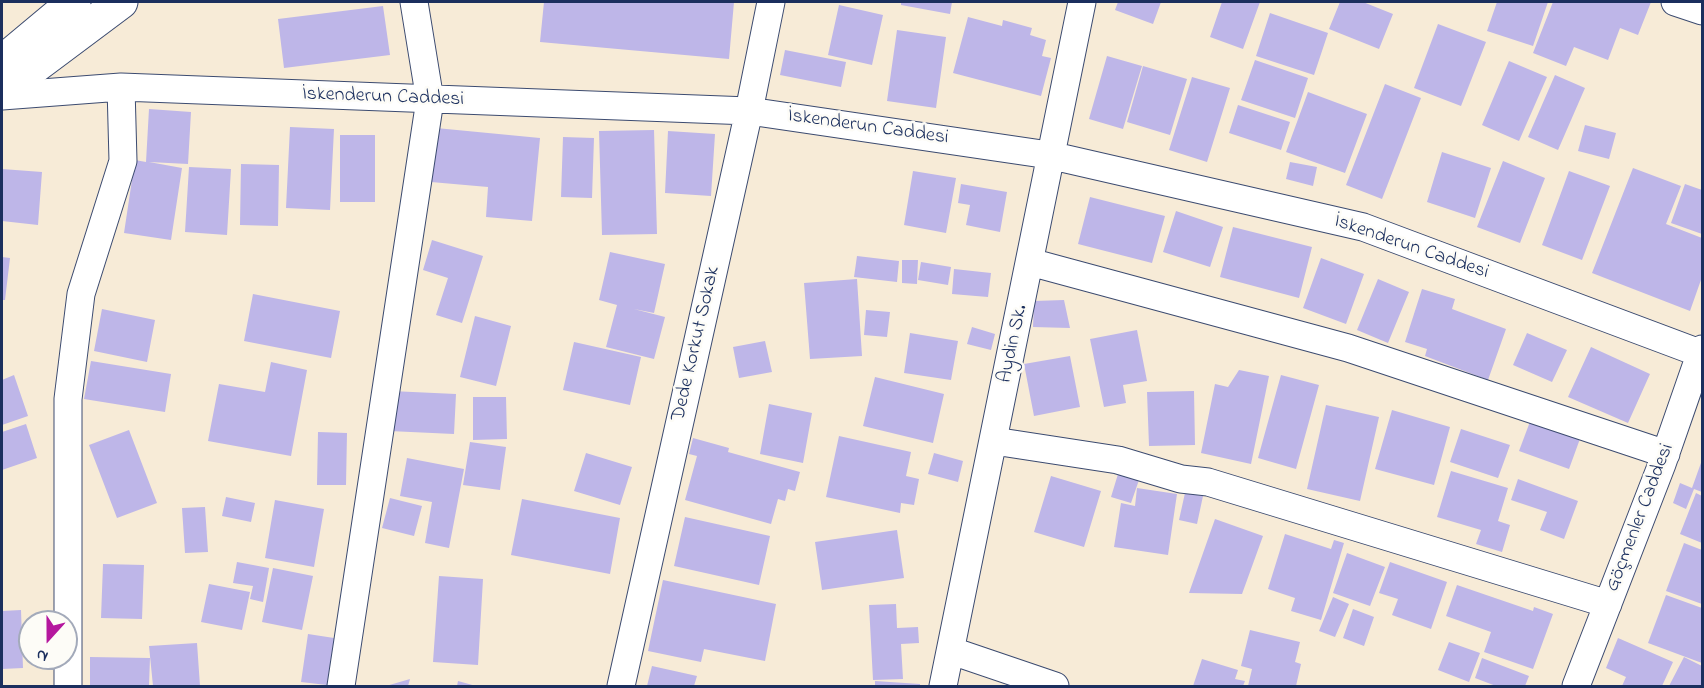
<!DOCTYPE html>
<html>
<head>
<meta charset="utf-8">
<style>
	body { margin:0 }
	#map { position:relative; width:1704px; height:688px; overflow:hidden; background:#f7ebd7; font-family:"Indie Flower",sans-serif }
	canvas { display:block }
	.frame { position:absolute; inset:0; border:3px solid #1b2f5e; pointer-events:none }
	.north { position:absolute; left:18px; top:610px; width:60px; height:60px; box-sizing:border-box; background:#fdfcf7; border:2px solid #a3aaba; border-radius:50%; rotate:201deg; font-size:16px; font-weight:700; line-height:24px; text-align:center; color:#1b2f5e }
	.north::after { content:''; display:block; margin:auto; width:21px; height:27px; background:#b5179e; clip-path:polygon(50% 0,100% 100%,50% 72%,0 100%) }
</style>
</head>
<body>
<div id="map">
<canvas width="1704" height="688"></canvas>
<div class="frame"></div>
<div class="north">N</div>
</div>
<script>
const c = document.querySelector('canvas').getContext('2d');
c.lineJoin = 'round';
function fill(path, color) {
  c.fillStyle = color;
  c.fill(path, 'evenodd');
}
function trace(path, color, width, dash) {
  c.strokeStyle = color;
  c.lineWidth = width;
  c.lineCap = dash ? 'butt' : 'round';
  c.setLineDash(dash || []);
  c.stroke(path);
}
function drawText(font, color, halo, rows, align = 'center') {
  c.font = font + ' "Indie Flower",sans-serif';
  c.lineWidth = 5;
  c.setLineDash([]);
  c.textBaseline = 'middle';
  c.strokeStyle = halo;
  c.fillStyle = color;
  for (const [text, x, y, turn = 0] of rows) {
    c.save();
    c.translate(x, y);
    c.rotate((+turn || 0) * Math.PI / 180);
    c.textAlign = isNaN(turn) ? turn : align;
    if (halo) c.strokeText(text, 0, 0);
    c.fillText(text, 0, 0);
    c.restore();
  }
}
fill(new Path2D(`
	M544 2H734L729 59 540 42Z
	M901 2H952L950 14 901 5Z
	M1118 2H1161L1153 24 1115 10Z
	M1222 2H1260L1243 49 1210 37Z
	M1340 2H1363L1393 14 1379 49 1329 29Z
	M1497 2H1548L1533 46 1487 31Z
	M1553 2H1651L1638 35 1620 28 1608 60 1574 47 1566 66 1533 53Z
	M839 5 883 15 872 65 828 55Z
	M383 6 390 55 284 68 278 19Z
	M1270 13 1328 33 1314 75 1256 56Z
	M968 17 1002 26 1003 20 1032 28 1030 35 1046 40 1042 56 1051 58 1041 96 953 73Z
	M1438 24 1486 42 1461 106 1414 88Z
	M897 30 946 37 936 108 887 101Z
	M785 50 846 62 841 87 780 75Z
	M1107 56 1142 66 1123 129 1089 119Z
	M1255 60 1308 78 1295 118 1241 100Z
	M1509 61 1547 77 1519 141 1482 125Z
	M1143 66 1187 79 1170 135 1127 122Z
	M1555 75 1585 88 1558 150 1528 137Z
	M1192 77 1230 88 1207 162 1169 150Z
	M1385 84 1421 98 1382 199 1346 185Z
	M1308 92 1367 114 1345 173 1286 152Z
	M1238 105 1290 122 1281 150 1229 133Z
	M149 109 191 112 188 164 149 162 182 168 171 240 124 233 135 160 146 162Z
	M1585 125 1616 133 1609 159 1578 151Z
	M290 127 334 129 330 210 286 208Z
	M436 128 540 138 532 221 486 217 488 187 431 182Z
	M654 130 657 234 602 235 599 131Z
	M668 131 715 134 711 196 665 193Z
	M340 135H375V202H340Z
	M563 137 594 138 592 198 561 197Z
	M1442 152 1491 168 1475 218 1427 202Z
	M1503 161 1545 178 1520 243 1477 227Z
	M1290 162 1317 167 1313 186 1286 179Z
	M241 164 279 165 278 226 240 225Z
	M189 167 231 169 227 235 185 232Z
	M1633 168 1681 186 1666 224 1702 238V277L1690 311 1592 273Z
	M2 169 42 172 38 225 2 221Z
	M913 171 956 178 946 233 904 225Z
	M1569 171 1610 186 1582 260 1542 245Z
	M961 184 1007 192 1000 232 966 225 970 205 958 203Z
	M1685 184 1702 190V234L1671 223Z
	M1090 197 1165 216 1152 263 1078 244Z
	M1176 211 1223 227 1210 267 1163 252Z
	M1233 227 1312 247 1299 298 1220 277Z
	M432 240 483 256 462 323 436 315 448 278 423 270Z
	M610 252 665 264 654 313 634 309 665 317 654 359 606 347 617 305 599 300Z
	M857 256 899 261 897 282 854 277Z
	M2 257 10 258 5 300H2Z
	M1321 258 1364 274 1346 324 1303 308Z
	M902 260H918L917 284 902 283Z
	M921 262 951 267 948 285 918 280Z
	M954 269 991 273 988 297 952 294Z
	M857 279 862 356 810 359 804 283Z
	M1378 279 1409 292 1388 343 1357 330Z
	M1422 289 1455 299 1452 309 1506 329 1488 380 1425 356 1427 349 1405 342Z
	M253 294 340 311 331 358 244 341Z
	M1064 300 1070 328 1033 327 1034 301Z
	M102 309 155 320 147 362 94 351Z
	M866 310 890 312 887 337 864 335Z
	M475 316 511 326 496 386 460 377Z
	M972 327 995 334 991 350 967 344Z
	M1137 330 1147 381 1123 385 1126 403 1104 407 1090 339Z
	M910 333 958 341 951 380 904 373Z
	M1527 333 1567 350 1552 382 1513 365Z
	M765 341 772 372 739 378 733 347Z
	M574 342 641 357 630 405 563 390Z
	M1591 347 1650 374 1628 423 1568 397Z
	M1070 356 1080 407 1034 416 1024 364Z
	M91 361 171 374 165 412 84 399Z
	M271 362 307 370 291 456 208 441 219 384 265 392Z
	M1239 370 1269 376 1251 464 1201 453 1215 384 1228 387Z
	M14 375 28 416 2 425V380Z
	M1281 375 1319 385 1296 469 1258 458Z
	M875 377 944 394 933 443 863 426Z
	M391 391 456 394 454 434 389 431Z
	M1194 391 1195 445 1149 446 1147 392Z
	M473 397H506L507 439 473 440Z
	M769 404 812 413 803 463 760 454Z
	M1326 405 1379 417 1360 501 1307 489Z
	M1392 410 1450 427 1434 485 1375 469Z
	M1531 419 1581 436 1569 469 1519 451Z
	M26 424 37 458 2 470V432Z
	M1461 429 1510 445 1498 478 1450 462Z
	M129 430 157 503 117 518 89 445Z
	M318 432 347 433 346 485H317Z
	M839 436 911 452 906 476 919 479 914 505 901 503 900 513 826 497Z
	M693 438 729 448 728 452 800 472 795 491 788 489 785 501 778 499 771 524 685 500 697 456 689 454Z
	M470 442 506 447 500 490 463 485Z
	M586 453 632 467 620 505 574 491Z
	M934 453 963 461 958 482 928 474Z
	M407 458 464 469 449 548 425 543 432 502 400 496Z
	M1702 460V492L1694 489 1686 509 1673 503 1680 483 1692 488Z
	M1451 471 1508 488 1498 521 1510 525 1502 552 1476 544 1481 530 1437 517Z
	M1118 474 1139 480 1131 503 1111 497Z
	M1051 476 1101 491 1084 547 1034 532Z
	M1518 479 1578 501 1564 539 1540 530 1547 512 1511 500Z
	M1137 488 1177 494 1168 555 1114 547 1121 503 1135 506Z
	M1185 493 1203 496 1197 524 1179 520Z
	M1696 493 1702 496V543L1680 534Z
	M226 497 255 503 251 522 222 516Z
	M390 498 422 506 414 536 382 528Z
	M522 499 620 518 610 574 511 555Z
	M275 500 324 509 314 567 265 558Z
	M205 507 208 552 185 553 182 508Z
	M685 517 770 536 759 585 674 566Z
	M1215 519 1263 536 1242 594 1189 593Z
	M897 530 904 578 822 590 815 542Z
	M1285 534 1331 549 1334 540 1344 543 1321 620 1291 611 1295 598 1268 589Z
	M1684 543 1702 550V604L1666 591Z
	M1347 553 1385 567 1370 606 1333 593Z
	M237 562 269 568 263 602 250 599 253 586 233 583Z
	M1390 562 1447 582 1431 629 1392 615 1398 599 1379 593Z
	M103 564 144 565 142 619 101 618Z
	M273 568 313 576 302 630 262 622Z
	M439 576 483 579 478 665 433 662Z
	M663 580 776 604 765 661 704 649 701 662 648 651Z
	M209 584 250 592 242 630 201 622Z
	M1457 585 1533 611 1534 607 1553 614 1533 669 1484 652 1491 632 1446 616Z
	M1666 595 1702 608V663L1648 643Z
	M1333 597 1349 604 1335 637 1319 631Z
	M896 604 897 628 918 627 919 643 901 644 903 679 873 680 869 605Z
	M1353 609 1374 617 1364 646 1343 638Z
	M21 610 23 668 2 669V611Z
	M1250 630 1300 642 1295 662 1301 664 1296 686H1248L1252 669 1241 666Z
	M308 634 334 638 327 685 301 682Z
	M1618 638 1673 662 1662 686H1622L1626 677 1606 668Z
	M1449 642 1480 653 1469 682 1438 670Z
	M197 643 200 686H153L149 646Z
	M90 657 150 658 149 686H90Z
	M1684 657 1702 666V686H1669Z
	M1482 658 1529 676 1525 686H1496L1475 678Z
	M1202 659 1238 670 1235 679 1245 681 1243 686H1193Z
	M652 666 697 676 694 686H647Z
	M410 679 408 686H386Z
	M458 681 476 686H457Z
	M875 681 920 684V686H875Z`), '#beb6e8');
const minor = new Path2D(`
	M1675 2 1702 11
	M2 96 121 87 749 111 1049 155 1363 227 1702 354
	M1030 262 1348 348 1666 454
	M994 441 1118 460 1181 479 1208 482 1608 604
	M952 651 1055 686
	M68 686V399L81 294 123 161 121 87
	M341 686 430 100 414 2
	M621 686 749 111 771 2
	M943 686 1082 2
	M1576 686 1662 464 1702 349`);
const tertiary = new Path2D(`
	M2 62 74 2
	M2 91 121 2`);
trace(minor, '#3c4b70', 29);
trace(tertiary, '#3c4b70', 35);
trace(minor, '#fff', 27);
trace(tertiary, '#fff', 33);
drawText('20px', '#1b2f5e', '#fdfcf7', [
	["İskenderun Caddesi",383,98,2],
	["İskenderun Caddesi",868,128,8],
	["İskenderun Caddesi",1411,248,19],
	["Dede Korkut Sokak",697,344,-77],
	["Aydin Sk.",1014,344,-78],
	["Göçmenler Caddesi",1641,518,-69]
]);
</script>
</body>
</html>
